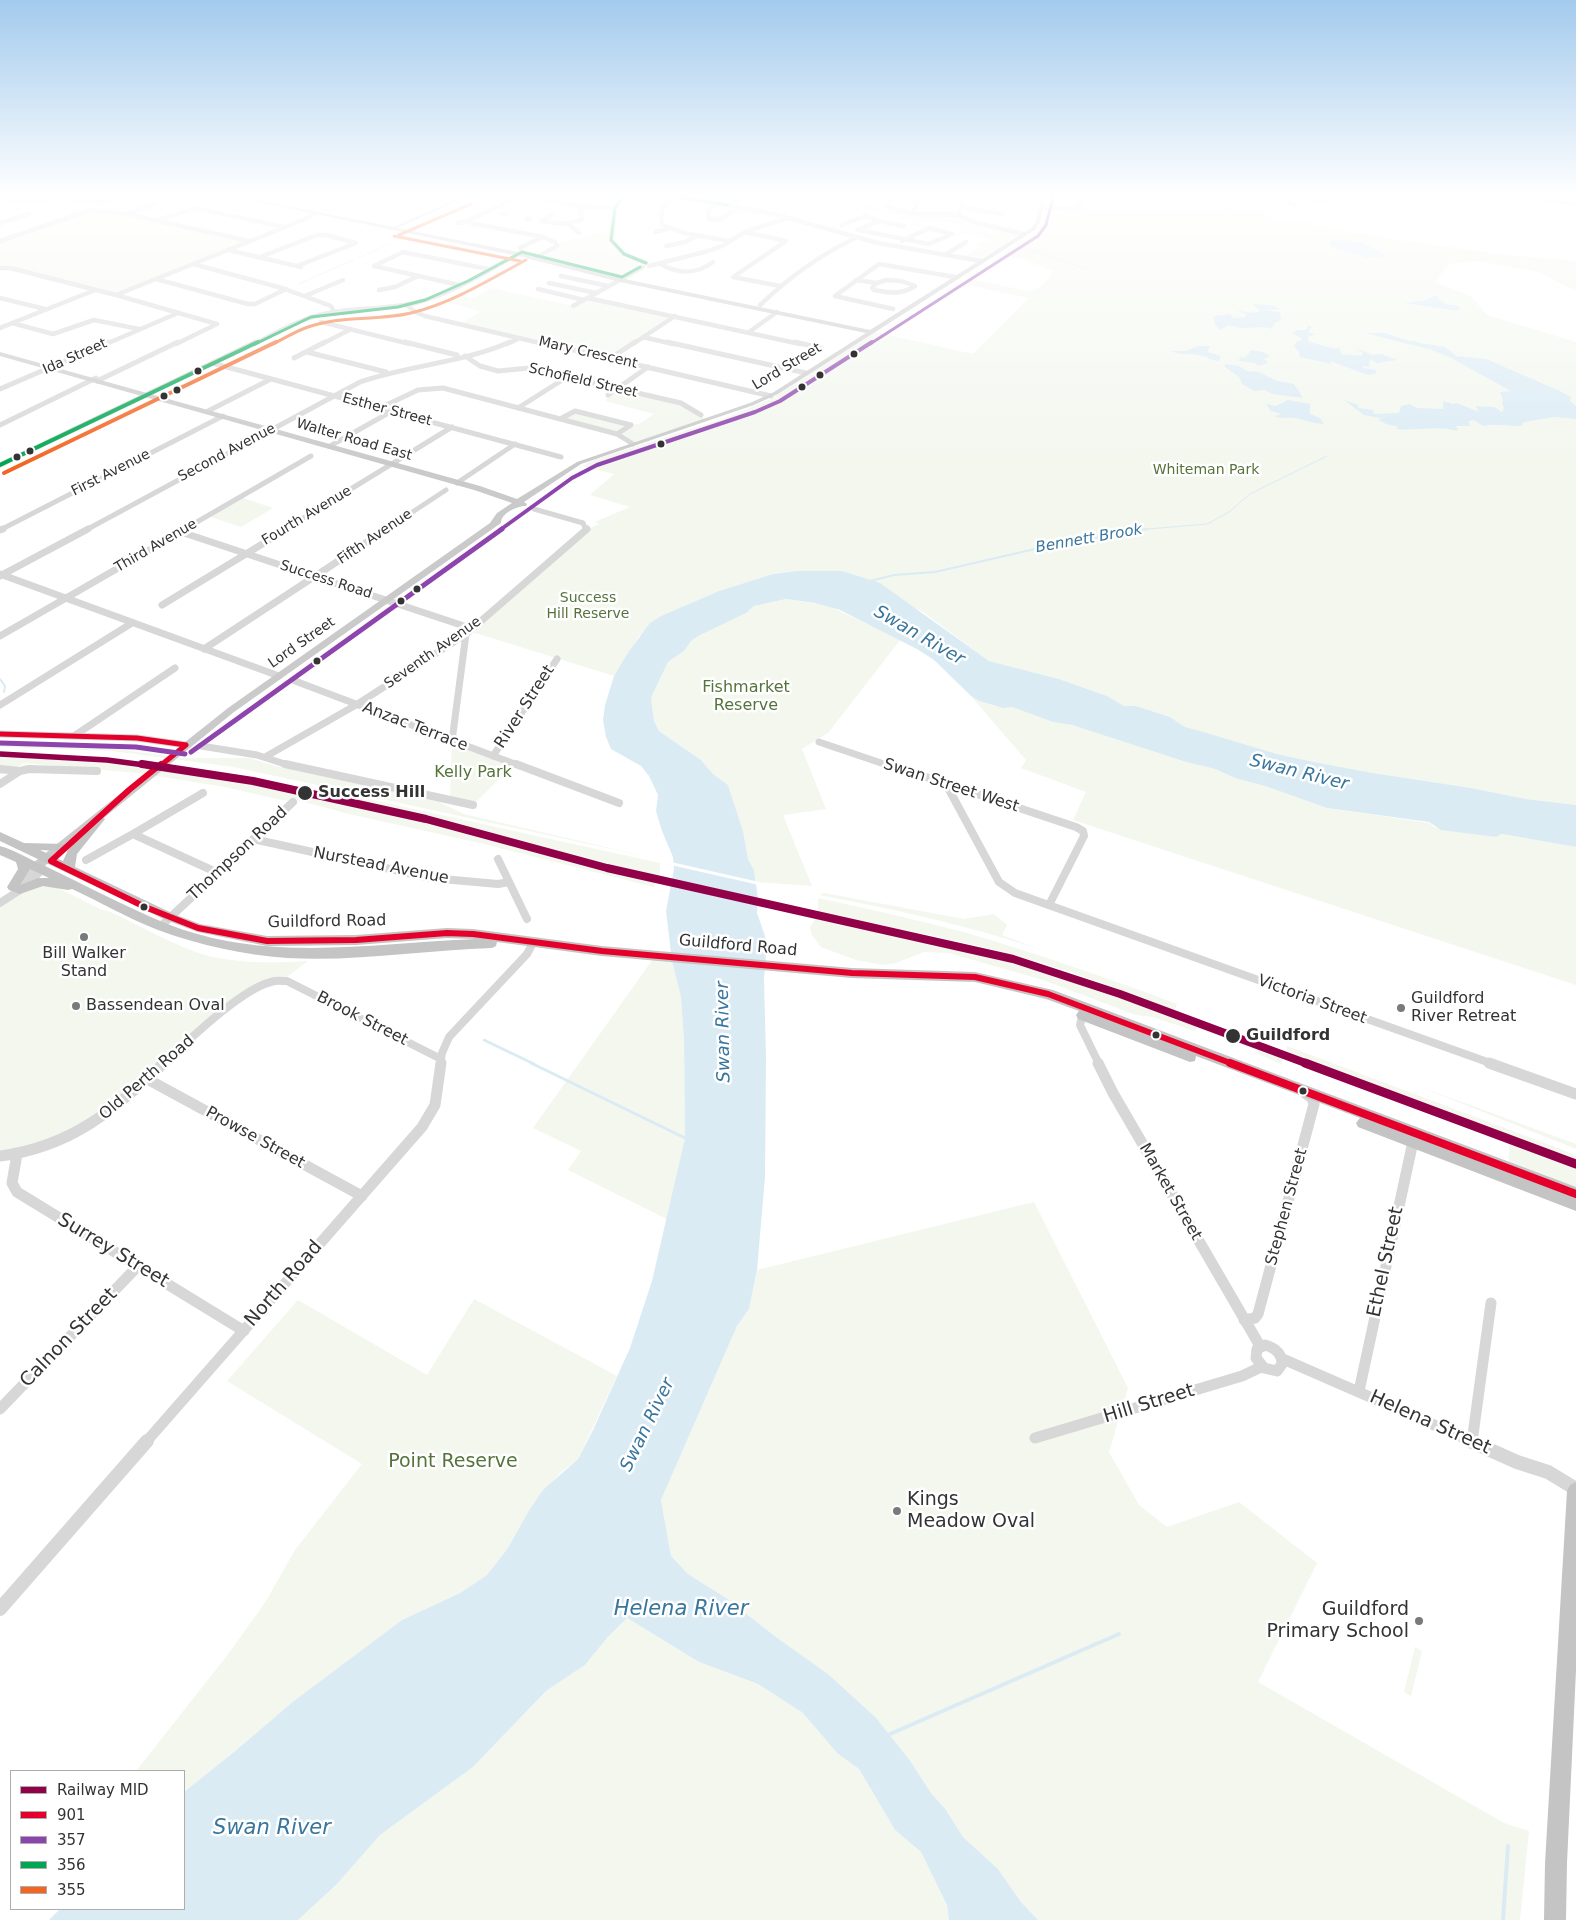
<!DOCTYPE html>
<html>
<head>
<meta charset="utf-8">
<style>
	body { margin:0 }
	#map { position:relative; width:1576px; height:1920px; overflow:hidden; background:#fff; font-family:"DejaVu Sans",sans-serif }
	canvas { display:block }
	.legend { position:absolute; left:10px; top:1770px; width:175px; height:140px; box-sizing:border-box; background:#fff; border:1px solid #adadad; margin:0; padding:6px 9px; list-style:none; font-size:15px; color:#333 }
	.legend li { display:flex; align-items:center; gap:10px; height:25px }
	.legend b { width:25px; border:1px solid #adadad }
</style>
</head>
<body>
<div id="map">
<canvas width="1576" height="1920"></canvas>
<ul class="legend">
<li><b style="height:6px;background:#910048"></b>Railway MID</li>
<li><b style="height:6px;background:#e4002b"></b>901</li>
<li><b style="height:6px;background:#8e44ad"></b>357</li>
<li><b style="height:6px;background:#00a651"></b>356</li>
<li><b style="height:6px;background:#f26522"></b>355</li>
</ul>
</div>
<script>
const c = document.querySelector('canvas').getContext('2d');
c.lineJoin = 'round';
function fill(path, color) {
  c.fillStyle = color;
  c.fill(path, 'evenodd');
}
function trace(path, color, width, dash) {
  c.strokeStyle = color;
  c.lineWidth = width;
  c.lineCap = dash ? 'butt' : 'round';
  c.setLineDash(dash || []);
  c.stroke(path);
}
function drawText(font, color, halo, rows, align = 'center') {
  c.font = font + ' "DejaVu Sans",sans-serif';
  c.lineWidth = 5;
  c.setLineDash([]);
  c.textBaseline = 'middle';
  c.strokeStyle = halo;
  c.fillStyle = color;
  for (const [text, x, y, turn = 0] of rows) {
    c.save();
    c.translate(x, y);
    c.rotate((+turn || 0) * Math.PI / 180);
    c.textAlign = isNaN(turn) ? turn : align;
    if (halo) c.strokeText(text, 0, 0);
    c.fillText(text, 0, 0);
    c.restore();
  }
}
fill(new Path2D(`
	M276 196H368L332 211 271 198Z
	M826 196H844L880 208 902 211 958 215 1020 235 980 259 964 256 982 247 972 244 990 240 971 233 954 236V233L964 229 927 220 924 223 927 227 923 228 909 225 916 221 853 207Z
	M1145 196H1261L1273 219 1315 221 1314 226C1401 240 1488 255 1576 261V291L1538 272 1479 261 1449 264 1435 282 1471 296 1487 315 1576 342V805L1526 799 1471 788 1373 773 1314 762 1277 754 1185 727 1170 717 1136 706H1124L1107 696 1059 679 989 661 923 612 842 571H797L773 574 719 591 663 615 639 636 614 676 469 631 587 529 600 524 595 522 630 507 590 495 614 474 583 466 591 461 725 418 771 399 875 332 973 354 1029 298 962 284 969 279 1028 291C1041 288 1047 282 1053 271L1029 261 1001 254 1040 230 1055 215 1104 202Z
	M99 210 250 241 116 295 0 265V241L84 212Z
	M608 231C611 248 624 254 638 263V267L624 275H618L545 256 560 247 558 243Z
	M491 288 573 306 588 298 675 316 611 358 459 324 480 312 445 301 458 295 473 298Z
	M616 389C645 395 685 397 706 420L633 444 617 434 560 419 570 412 631 425 639 424 654 414 605 401Z
	M240 497 273 508 241 527 208 516Z
	M786 599 826 605 901 639 828 733 802 749 826 809 783 815 812 886 756 882 754 870 748 859 743 831 728 785 713 774 701 760 659 731 654 721 651 698 668 662 684 651 691 641 709 629 746 613 754 606Z
	M970 695 979 701 994 706 1012 707 1053 722 1072 725 1186 762 1215 769 1235 778 1265 786 1327 808 1429 823 1434 827 1496 837 1502 834 1576 847V985L1073 820 1086 792 1021 768 1026 760Z
	M452 741 514 764 473 805 450 800Z
	M0 742 75 743 182 758H249L275 766 439 802 464 814 653 858 234 767 112 751 0 747Z
	M0 756 124 763 217 776 400 815 578 864 657 881 654 887 480 843 349 814 301 801 282 800 225 787 139 773 23 763 9 774H0Z
	M359 797 660 863V871L658 879 588 863 434 819 355 802Z
	M39 885 56 887 100 909 111 912C142 927 173 945 205 955 239 964 274 963 308 961L283 980 242 997 86 1127 0 1156V903Z
	M824 893 964 919 994 914 1007 925 1002 935 1042 950C969 926 895 909 819 895Z
	M818 898C868 909 918 920 967 933 1038 954 1108 978 1177 1004L1175 1011C1131 995 1087 976 1042 963 969 942 893 927 818 914Z
	M817 916 1040 969 1284 1057 1281 1064 1256 1053 1257 1050 1197 1028 1195 1031 1152 1017 1136 1015 1043 980 949 953 924 952 896 963 883 965 856 960 821 947 812 935 810 927Z
	M653 959 672 961 681 997 684 1042 685 1138 667 1219 568 1170 581 1151 533 1128Z
	M1287 1046 1563 1150 1576 1156V1161L1286 1052Z
	M1418 1086 1576 1144V1149Z
	M1509 1142 1576 1167V1189L1509 1162Z
	M1034 1202 1128 1388 1109 1452 1139 1505 1167 1527 1239 1502 1317 1563 1258 1682 1504 1823 1529 1831 1520 1920H1038L1021 1902 998 1869 963 1837 946 1810 931 1793 911 1762 828 1674 776 1637 726 1598 688 1574 671 1556 661 1500 737 1326 749 1309 757 1270Z
	M474 1299 617 1376 578 1459 559 1474 528 1512 508 1548 487 1575 460 1593 402 1620 295 1700 234 1752 184 1792V1771H136L229 1653 266 1601 295 1550 362 1464 227 1381 298 1300 427 1375Z
	M627 1618 699 1662 758 1684 803 1713 837 1753 859 1769 895 1830 921 1852 947 1905 949 1920H298L337 1884 380 1835 473 1767 546 1691 585 1665 607 1638Z
	M1415 1647 1422 1651 1411 1696 1404 1692Z`), '#f3f7ee');
fill(new Path2D(`
	M1343 239 1362 242 1387 256 1368 258 1330 247 1329 242 1332 240Z
	M1434 295C1439 297 1439 300 1444 303 1449 306 1454 304 1460 307V309L1458 311 1404 303 1427 300Z
	M1253 304 1269 305 1281 309 1264 310 1280 312 1281 320 1275 323 1271 329C1259 324 1243 332 1230 325L1220 330 1215 325 1213 316 1230 314 1234 318 1245 317 1247 314 1236 310 1253 313 1260 311Z
	M1308 326H1312L1308 333 1316 334 1308 337 1309 342C1320 344 1329 349 1339 348L1342 354 1361 356 1363 353 1356 348 1372 355 1381 354 1397 360 1377 363 1370 359 1369 367 1364 366 1363 368 1377 370 1375 374 1368 375 1330 361 1331 364 1300 357 1299 352 1294 346 1297 342 1303 339 1292 333 1297 330H1306Z
	M1365 333H1384L1409 341H1416L1419 343 1445 347 1456 356 1486 359 1560 391 1571 397 1570 401 1576 406V419L1554 417 1524 422 1521 426C1509 426 1496 423 1483 426L1474 420 1469 421 1470 426H1456L1458 431C1437 425 1416 431 1395 429L1399 427 1386 424 1377 419H1385L1364 415 1344 400 1359 405 1358 408 1373 410 1374 414 1399 413 1401 406 1409 404 1417 408 1443 409V401L1453 404 1457 403 1479 412 1476 406 1494 407 1502 412 1504 408 1502 403 1503 400 1500 392 1511 391 1451 358 1432 350Z
	M1199 346H1210L1207 352 1221 356 1219 361C1209 360 1207 356 1199 355 1191 353 1181 356 1171 351H1186Z
	M1251 350 1262 352 1270 356 1264 359 1268 363 1258 366 1255 363 1239 361 1240 357 1245 358Z
	M1225 364 1239 366 1247 371 1259 372 1277 381 1294 384 1303 398 1273 394 1264 390 1254 391 1242 384 1239 377 1225 367Z
	M1288 400 1310 404V414L1320 418 1324 424C1312 423 1306 420 1295 418 1288 416 1282 420 1275 416L1282 414 1271 411 1266 404 1276 406Z
	M797 571H842L880 583 989 661 1059 679 1107 696 1124 706H1136L1170 717 1185 727 1200 731 1277 754 1314 762 1373 773 1471 788 1526 799 1576 805V847L1502 834 1496 837 1441 830 1429 822 1327 808 1265 786 1235 778 1215 769 1186 762 1072 725 1053 722 1012 707 1003 708 979 701 970 695 934 660 917 649 840 610 815 603 786 599 754 606 746 613 700 635 691 641 684 651 668 662 651 698 654 721 659 731 701 760 713 774 728 785 743 831 748 859 754 870 758 899 757 913 765 936 766 953 764 979 766 1058 765 1177 757 1270 749 1309 737 1326 661 1500 671 1556 688 1574 726 1598 776 1637 828 1674 876 1718 911 1762 931 1793 946 1810 963 1837 998 1869 1021 1902 1038 1920H949L947 1905 921 1852 895 1830 859 1769 837 1753 803 1713 758 1684 699 1662 627 1618 607 1638 585 1665 546 1691 473 1767 380 1835 337 1884 298 1920H49L60 1909H184V1792L234 1752 295 1700 402 1620 460 1593 487 1575 508 1548 528 1512 543 1490 578 1459 593 1430 630 1348 652 1281 685 1138 684 1042 681 997 672 961 666 911 674 869 673 857 662 831 656 811 658 795 649 776 641 766 611 749 606 737 603 720 605 705 614 676 629 651 650 623 663 615 719 591 773 574Z`), '#dbebf4');
fill(new Path2D(`
	M671 862 759 882V885L671 865Z`), '#fff');
trace(new Path2D(`
	M835 196C861 208 889 213 917 217 934 219 951 219 967 225
	M1225 212 1226 196
	M1315 221 1361 212 1378 211 1384 207 1389 196
	M1024 248 1087 269
	M358 258 391 243
	M299 284 353 260
	M1136 530 1207 524 1229 512 1250 494 1327 456`), '#dbebf4', 1);
trace(new Path2D(`
	M870 581 894 575 935 572 1048 546 1147 529
	M0 679 5 686 4 692`), '#dbebf4', 2);
trace(new Path2D(`
	M484 1040 534 1064`), '#dbebf4', 2.5);
trace(new Path2D(`
	M531 1063 685 1138`), '#dbebf4', 3);
trace(new Path2D(`
	M890 1734 1119 1634
	M1503 1920 1508 1846`), '#dbebf4', 4);
trace(new Path2D(`
	M69 196 65 199 104 202
	M623 196 615 208 611 240 624 254 646 263
	M673 196 774 214 878 243 981 261
	M676 196 663 206 661 219 663 225 684 233 729 241
	M1291 196 1288 201 1295 205
	M1298 196 1324 201
	M1012 199 965 196 958 215 977 223 1024 234
	M10 200 65 199
	M1081 201 1097 197 1093 196
	M100 204 115 196
	M718 204 708 210 709 219 719 220 739 207
	M728 205 745 196
	M961 207 1003 214
	M1041 207 1070 209 1079 207 1081 196
	M92 210 127 214 249 241
	M913 212 919 201 917 199 895 198 886 206 909 213 958 215
	M127 214 155 204
	M502 214H505
	M552 215 541 221C555 223 568 226 582 219L580 211 585 207
	M527 219H530
	M158 220 195 208 284 227
	M0 223 29 214
	M458 223 469 221
	M568 224 579 233
	M842 225 865 216 879 221
	M857 230 879 221 904 226
	M859 230 929 244 952 234
	M655 232 668 229
	M745 232 786 241 733 277 780 286
	M0 241 91 210
	M902 241 929 228 952 234
	M666 246 685 242 698 235
	M520 248 542 237
	M228 250 301 267
	M945 255 966 242
	M539 256 557 246 555 242 543 237 471 223 469 220 522 196 585 207 615 208
	M260 257 317 235H326L356 243 297 266
	M659 263C677 274 696 275 713 262
	M193 264 282 288 331 306 334 312
	M649 266 708 251 722 246 745 232 787 218
	M0 268H10L116 295 217 324 176 344
	M561 276 608 286
	M156 279 248 304H255L286 289
	M856 280 877 283
	M886 280 901 281 915 286C901 295 890 293 874 290L872 288 877 283Z
	M549 283 596 293
	M459 285 374 266 403 252 488 269
	M538 289 584 300
	M379 290 395 287 418 276
	M116 295 305 219 315 213
	M305 296 343 280
	M0 298 45 309
	M588 298 800 344
	M407 305 415 312 425 316 544 344
	M760 305C791 276 817 257 855 238
	M573 306 643 267
	M893 309 835 296 879 264 955 277
	M321 322 410 344
	M12 323 53 334 94 320 139 329
	M0 328 95 290
	M749 332 777 312
	M643 337 673 344
	M106 344 178 313
	M254 344C278 332 301 318 328 313 358 307 389 310 419 302 455 292 489 270 522 252
	M322 344 351 329
	M507 344 520 338
	M633 344 675 316`), '#d7d7d7', 4.5);
trace(new Path2D(`
	M405 342 457 355
	M539 342 771 396
	M667 342 806 373
	M795 342 821 348
	M307 352 386 372
	M465 356 480 366 498 371 529 368 681 403 701 415
	M294 358 325 342
	M611 358 635 342
	M212 363 561 457
	M97 381 178 342
	M0 389 109 342
	M608 395 648 367
	M380 408 418 390 443 388 617 434 633 444
	M518 408 567 377
	M208 411 271 379
	M560 419 575 411 631 425 617 434
	M0 425 96 378
	M330 446 392 411
	M0 465 256 342
	M457 483 515 444
	M534 509 583 523 586 530
	M0 530 223 416
	M86 530 360 382C409 365 462 363 510 342
	M183 530 311 456
	M284 530 452 427
	M385 530 446 490`), '#d7d7d7', 5);
trace(new Path2D(`
	M0 530 3 529
	M181 532 464 626 466 634 452 741
	M0 574 279 676
	M0 576 88 529
	M162 605 287 529
	M0 636 186 529
	M204 649 387 529
	M295 681 520 766
	M0 705 132 623
	M0 734 137 738 186 745
	M74 736 175 668
	M819 742 890 766
	M201 746 257 755 291 766
	M493 756 557 659
	M265 757 356 705 466 634 587 529`), '#d7d7d7', 7);
trace(new Path2D(`
	M285 764 473 805
	M516 764 619 803
	M887 764 1076 827 1083 831 1084 836 1049 905
	M0 769 20 771 29 769 97 771
	M0 784 20 771
	M946 784 999 882 1015 893 1493 1064
	M203 793 133 834 218 873
	M253 839 431 878 498 884 509 882
	M498 859 527 919
	M86 860 133 834
	M17 884 37 866
	M0 903 20 890 43 869
	M161 926 293 802
	M1084 1009 1080 1025 1099 1064
	M163 1064C187 1042 241 989 271 982 276 980 282 981 287 981L441 1059
	M440 1064 442 1053 449 1037 527 954 533 943`), '#d7d7d7', 8);
trace(new Path2D(`
	M1098 1063 1113 1093 1260 1346
	M1489 1063 1576 1094
	M149 1080 362 1196
	M17 1154 12 1183 17 1192 244 1331
	M0 1156C71 1147 114 1110 164 1063
	M1244 1320 1255 1318 1258 1314 1314 1104 1312 1098 1305 1093
	M1265 1345C1275 1348 1282 1353 1282 1364L1277 1371 1264 1368 1256 1358 1257 1349Z
	M1283 1359 1473 1442
	M1359 1391 1414 1137
	M0 1409 138 1266
	M1035 1438 1242 1376 1261 1367
	M146 1442 422 1127 435 1105 441 1063
	M1472 1442 1491 1303`), '#d7d7d7', 11);
trace(new Path2D(`
	M1470 1441 1517 1462 1548 1472 1576 1489
	M0 1609 147 1441`), '#d7d7d7', 14);
fill(new Path2D(`
	M229 196H237L394 227 464 196H470L397 228 518 252 620 278 870 330 1031 228 1036 222 1042 196H1046L1040 222 1035 230 778 394 754 405 581 464 524 502 527 504 526 506C517 506 501 513 501 523L234 712 41 869H33L32 866 33 863 228 708 490 523 497 513 512 503 474 490 0 356V352L480 486 517 499 577 462 750 403 774 392 866 333 620 282 518 256Z
	M1518 196H1544L1549 199 1576 204V206Z`), '#cacaca');
fill(new Path2D(`
	M99 815 105 819 77 854 75 867 174 914 200 924 267 936 356 935 447 928 473 929 602 946 852 968 975 972 1053 990 1576 1187V1211L1358 1127 1356 1123 1360 1118 1196 1056 1195 1061 1190 1062 1078 1019 1076 1015 1079 1011 1046 999 975 982 852 978 602 956 497 942 496 946 492 948C424 950 356 962 287 958 244 955 199 945 158 930 129 919 100 902 72 889L68 890 43 886 20 894 9 890 7 887 18 869 16 862 0 855V846C15 850 30 860 45 866 85 885 124 906 165 923 267 964 370 943 476 939L447 938 356 945 267 946 198 932 166 920 0 841V832L24 843 64 844 66 847 60 851 40 850 63 861 68 850 95 816ZM30 869 49 878H38L20 885Z
	M1576 1482V1670L1567 1863 1566 1920H1544L1545 1863 1567 1491 1570 1485Z`), '#c4c4c4');
trace(new Path2D(`
	M0 734 137 738 186 745
	M160 766 186 745`), '#e4002b', 5);
trace(new Path2D(`
	M161 764 129 790 51 861 145 907 198 928 267 941 356 940 447 933 473 934 602 951 852 973 975 977 1048 994 1233 1064`), '#e4002b', 6);
trace(new Path2D(`
	M1230 1063 1576 1194`), '#e4002b', 8);
trace(new Path2D(`
	M870 344 1038 236 1046 225 1053 198`), '#8e44ad', 3);
trace(new Path2D(`
	M500 530 572 478 597 465 755 412 780 401 872 342`), '#8e44ad', 4);
trace(new Path2D(`
	M0 743 136 747 185 754
	M191 752 502 529`), '#8e44ad', 5);
trace(new Path2D(`
	M623 196 615 208 611 240 624 254 646 263
	M673 196 728 205
	M255 344 311 317 398 307 425 300 468 281 522 252 622 277 640 267`), '#00a651', 3);
trace(new Path2D(`
	M0 465 258 342`), '#00a651', 4);
trace(new Path2D(`
	M399 235 471 204
	M394 236 520 261
	M273 344C285 338 296 331 308 327 341 315 378 321 411 313 452 303 489 280 526 260`), '#f26522', 3);
trace(new Path2D(`
	M4 473 276 342`), '#f26522', 4);
trace(new Path2D(`
	M0 754 107 760 152 766`), '#910048', 5.5);
trace(new Path2D(`
	M142 764 253 781 426 819 607 868 1013 959 1120 994 1308 1064`), '#910048', 8);
trace(new Path2D(`
	M1305 1063 1576 1164`), '#910048', 9);
const sky = c.createLinearGradient(0, 0, 0, 465);
sky.addColorStop(0, '#a3caed');
sky.addColorStop(0.42, '#fff');
sky.addColorStop(1, '#ffffff00');
c.fillStyle = sky;
c.fillRect(0, 0, 1576, 465);
for (const [x, y, r, color] of [
	[854,354,4.5,"#333"],
	[198,371,4.5,"#333"],
	[820,375,4.5,"#333"],
	[802,387,4.5,"#333"],
	[177,390,4.5,"#333"],
	[164,396,4.5,"#333"],
	[661,444,4.5,"#333"],
	[30,451,4.5,"#333"],
	[17,457,4.5,"#333"],
	[417,589,4.5,"#333"],
	[401,601,4.5,"#333"],
	[317,661,4.5,"#333"],
	[305,793,8,"#333"],
	[144,907,4.5,"#333"],
	[84,937,5,"#7a7a7a"],
	[76,1006,5,"#7a7a7a"],
	[1401,1008,5,"#7a7a7a"],
	[1156,1035,4.5,"#333"],
	[1233,1036,8,"#333"],
	[1303,1091,4.5,"#333"],
	[897,1511,5,"#7a7a7a"],
	[1419,1621,5,"#7a7a7a"]
]) {
  const dot = new Path2D();
  dot.arc(x, y, r, 0, 2 * Math.PI);
  c.fillStyle = color;
  c.fill(dot);
  trace(dot, '#fff', 2);
}
drawText('14px', '#333', '#fff', [
	["Mary Crescent",588,353,13],
	["Ida Street",75,357,-24],
	["Lord Street",787,367,-31],
	["Schofield Street",583,381,13],
	["Esther Street",387,410,15],
	["Walter Road East",354,440,16],
	["Second Avenue",227,453,-28],
	["First Avenue",111,473,-27],
	["Fourth Avenue",307,516,-31],
	["Fifth Avenue",375,537,-34],
	["Third Avenue",156,546,-30],
	["Success Road",326,580,18],
	["Lord Street",302,643,-35],
	["Seventh Avenue",433,653,-35]
]);
drawText('14px', '#55733b', '#fff', [
	["Whiteman Park",1206,470],
	["Success",588,598],
	["Hill Reserve",588,614]
]);
drawText('italic 15px', '#38769d', '#fff', [
	["Bennett Brook",1089,539,-10]
]);
drawText('16px', '#55733b', '#fff', [
	["Fishmarket",746,688],
	["Reserve",746,706],
	["Kelly Park",473,773]
]);
drawText('16px', '#333', '#fff', [
	["River Street",525,707,-57],
	["Anzac Terrace",415,727,21],
	["Swan Street West",951,786,18],
	["Thompson Road",238,854,-43],
	["Nurstead Avenue",381,866,11],
	["Guildford Road",327,922,-1],
	["Guildford Road",738,946,5],
	["Victoria Street",1312,1000,20],
	["Brook Street",362,1019,27],
	["Old Perth Road",147,1078,-41],
	["Prowse Street",255,1138,29],
	["Market Street",1170,1192,60],
	["Stephen Street",1287,1207,-75]
]);
drawText('bold 16px', '#333', '#fff', [
	["Success Hill",318,793],
	["Guildford",1246,1036]
], 'left');
drawText('16px', '#333', '#fff', [
	["Bill Walker",84,954,"center"],
	["Stand",84,972,"center"],
	["Guildford",1411,999],
	["River Retreat",1411,1017],
	["Bassendean Oval",86,1006]
], 'left');
drawText('italic 18px', '#38769d', '#fff', [
	["Swan River",919,636,30],
	["Swan River",1299,773,14],
	["Swan River",724,1032,-91],
	["Swan River",648,1425,-64]
]);
drawText('19px', '#333', '#fff', [
	["Surrey Street",113,1251,31],
	["Ethel Street",1386,1262,-78],
	["North Road",284,1284,-49],
	["Calnon Street",69,1338,-46],
	["Hill Street",1149,1404,-17],
	["Helena Street",1430,1423,24]
]);
drawText('19px', '#55733b', '#fff', [
	["Point Reserve",453,1462]
]);
drawText('19px', '#333', '#fff', [
	["Kings",907,1500],
	["Meadow Oval",907,1522],
	["Guildford",1409,1610,"right"],
	["Primary School",1409,1632,"right"]
], 'left');
drawText('italic 21px', '#38769d', '#fff', [
	["Helena River",681,1610],
	["Swan River",272,1829]
]);
</script>
</body>
</html>
